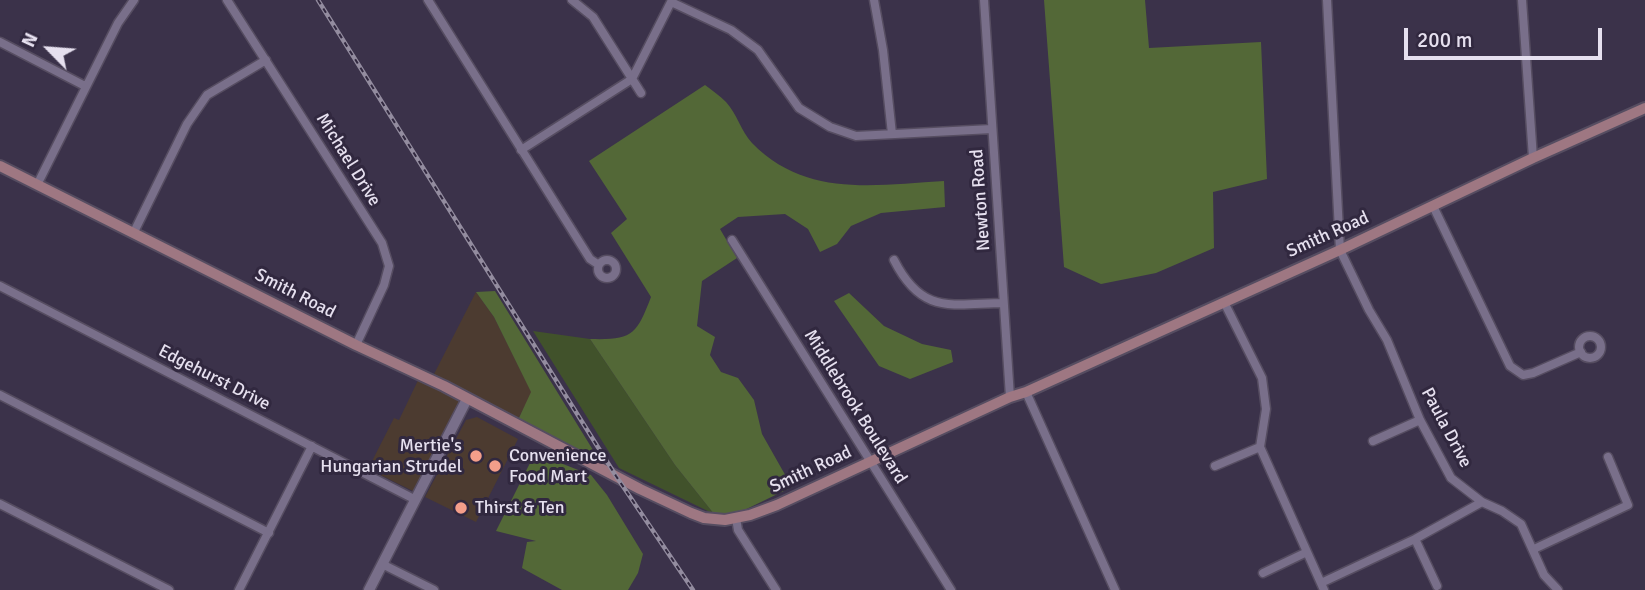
<!DOCTYPE html>
<html>
<head>
<meta charset="utf-8">
<style>
	body { margin:0 }
	#map { position:relative; width:1645px; height:590px; overflow:hidden; background:#3b324a; font-family:Signika,sans-serif }
	canvas { display:block }
	.north { position:absolute; left:14px; top:14px; width:70px; height:70px; -webkit-text-stroke:5px #31283f; paint-order:stroke; rotate:295deg; font-size:19px; font-weight:700; line-height:28px; text-align:center; color:#e6e0ef }
	.north::after { content:''; display:block; margin:auto; width:24px; height:32px; background:#e6e0ef; clip-path:polygon(50% 0,100% 100%,50% 72%,0 100%) }
	.scale { position:absolute; left:1404px; top:28px; width:198px; height:32px; box-sizing:border-box; border:4px solid #e6e0ef; border-top:0; padding-left:9px; font-size:21px; line-height:24px; white-space:nowrap; color:#e6e0ef; -webkit-text-stroke:5px #31283f; paint-order:stroke }
</style>
</head>
<body>
<div id="map">
<canvas width="1645" height="590"></canvas>
<div class="north">N</div>
<div class="scale">200 m</div>
</div>
<script>
const c = document.querySelector('canvas').getContext('2d');
c.lineJoin = 'round';
function fill(path, color) {
  c.fillStyle = color;
  c.fill(path, 'evenodd');
}
function trace(path, color, width, dash) {
  c.strokeStyle = color;
  c.lineWidth = width;
  c.lineCap = dash ? 'butt' : 'round';
  c.setLineDash(dash || []);
  c.stroke(path);
}
function drawText(font, color, halo, rows, align = 'center') {
  c.font = font + ' Signika,sans-serif';
  c.lineWidth = 6;
  c.setLineDash([]);
  c.textBaseline = 'middle';
  c.strokeStyle = halo;
  c.fillStyle = color;
  for (const [text, x, y, turn = 0] of rows) {
    c.save();
    c.translate(x, y);
    c.rotate((+turn || 0) * Math.PI / 180);
    c.textAlign = isNaN(turn) ? turn : align;
    if (halo) c.strokeText(text, 0, 0);
    c.fillText(text, 0, 0);
    c.restore();
  }
}
fill(new Path2D(`
	M476 292 494 317 532 393 515 425 462 399 415 492 368 469 394 418 399 420 422 372 433 376Z
	M477 417 518 439 476 522 425 497 466 420Z`), '#4c3b30');
fill(new Path2D(`
	M533 331 590 339 675 465 714 514 619 468Z`), '#41522b');
fill(new Path2D(`
	M1044 0H1145L1149 48 1261 42 1267 179 1213 192 1214 248 1156 273 1101 284 1064 267Z
	M705 85C712 90 720 96 726 102 737 114 741 131 752 143 806 198 874 185 944 181L945 207 881 213 851 226 837 244 820 252 808 229 785 214 738 217 720 229 737 258 702 281 697 326 715 337 710 355 721 372 738 378 754 400 762 434 792 487 730 517 714 514 675 465 590 339C632 340 636 336 651 297L611 233 627 219 589 161Z
	M495 291 601 463 518 420 531 392 494 317 476 292Z
	M849 293 884 326 922 344 951 350 953 362 910 379 879 366 834 301Z
	M535 453 591 475 607 495 643 554 638 573 628 590H562L522 568 527 542 536 541 496 531Z`), '#536837');
const minor = new Path2D(`
	M227 0 382 243 389 266 384 285 356 345
	M428 0 590 259 599 265
	M572 0 593 17 641 93
	M874 0 883 50 892 134
	M984 0 1010 397
	M1327 0 1340 250 1369 310 1387 340 1420 420 1451 478 1482 502 1502 511 1521 524 1544 575 1558 590
	M1522 0 1533 158
	M671 2 731 30 758 50 799 108 830 127 856 136 992 129
	M0 42 85 86
	M521 150 632 79 672 0
	M37 185 118 23 134 0
	M1433 206 1510 366 1523 375 1533 373 1581 352
	M134 232 187 124 207 95 266 60
	M732 240 951 590
	M894 260C922 315 950 304 1003 303
	M598 269a9 9 0 1 1 18 0a9 9 0 1 1-18 0Z
	M0 286 414 499
	M1224 302 1262 378 1266 409 1260 447 1324 590
	M1579 347a11 11 0 1 1 22 0a11 11 0 1 1-22 0Z
	M1026 392 1115 590
	M0 395 269 533
	M1373 441 1420 420
	M1215 466 1260 447
	M0 504 169 590
	M736 518 738 530 776 590
	M1415 539 1437 586
	M1534 549 1628 505 1608 457
	M382 564 434 590
	M1263 573 1307 552
	M1321 583 1415 539 1482 502
	M239 590 312 446`);
const tertiary = new Path2D(`
	M369 590 467 399`);
const secondary = new Path2D(`
	M0 166 356 345 444 386 640 489 691 513 704 518 725 520 750 515 777 505 1010 397 1026 392 1340 250 1533 158 1645 108`);
trace(minor, '#564d61', 11);
trace(tertiary, '#564d61', 13);
trace(secondary, '#564d61', 14);
trace(minor, '#796f8a', 8);
trace(tertiary, '#796f8a', 10);
trace(secondary, '#9e7782', 10);
const rail = new Path2D(`
	M318 0 616 476 693 590`);
trace(rail, '#938c9f', 4.5);
trace(rail, '#31283f', 2, [5]);
for (const [x, y, r, color] of [
	[476,456,7,"#f49e8a"],
	[495,466,7,"#f49e8a"],
	[461,508,7,"#f49e8a"]
]) {
  const dot = new Path2D();
  dot.arc(x, y, r, 0, 2 * Math.PI);
  c.fillStyle = color;
  c.fill(dot);
  trace(dot, '#31283f', 2.5);
}
drawText('18px', '#e6e0ef', '#31283f', [
	["Michael Drive",348,160,58],
	["Newton Road",981,200,-94],
	["Smith Road",1328,235,-24],
	["Smith Road",295,294,27],
	["Edgehurst Drive",214,378,27],
	["Middlebrook Boulevard",855,407,58],
	["Paula Drive",1446,428,62],
	["Smith Road",811,470,-25]
]);
drawText('18px', '#e6e0ef', '#31283f', [
	["Mertie's",462,446,"right"],
	["Hungarian Strudel",462,467,"right"],
	["Convenience",509,456],
	["Food Mart",509,477],
	["Thirst & Ten",475,508]
], 'left');
</script>
</body>
</html>
